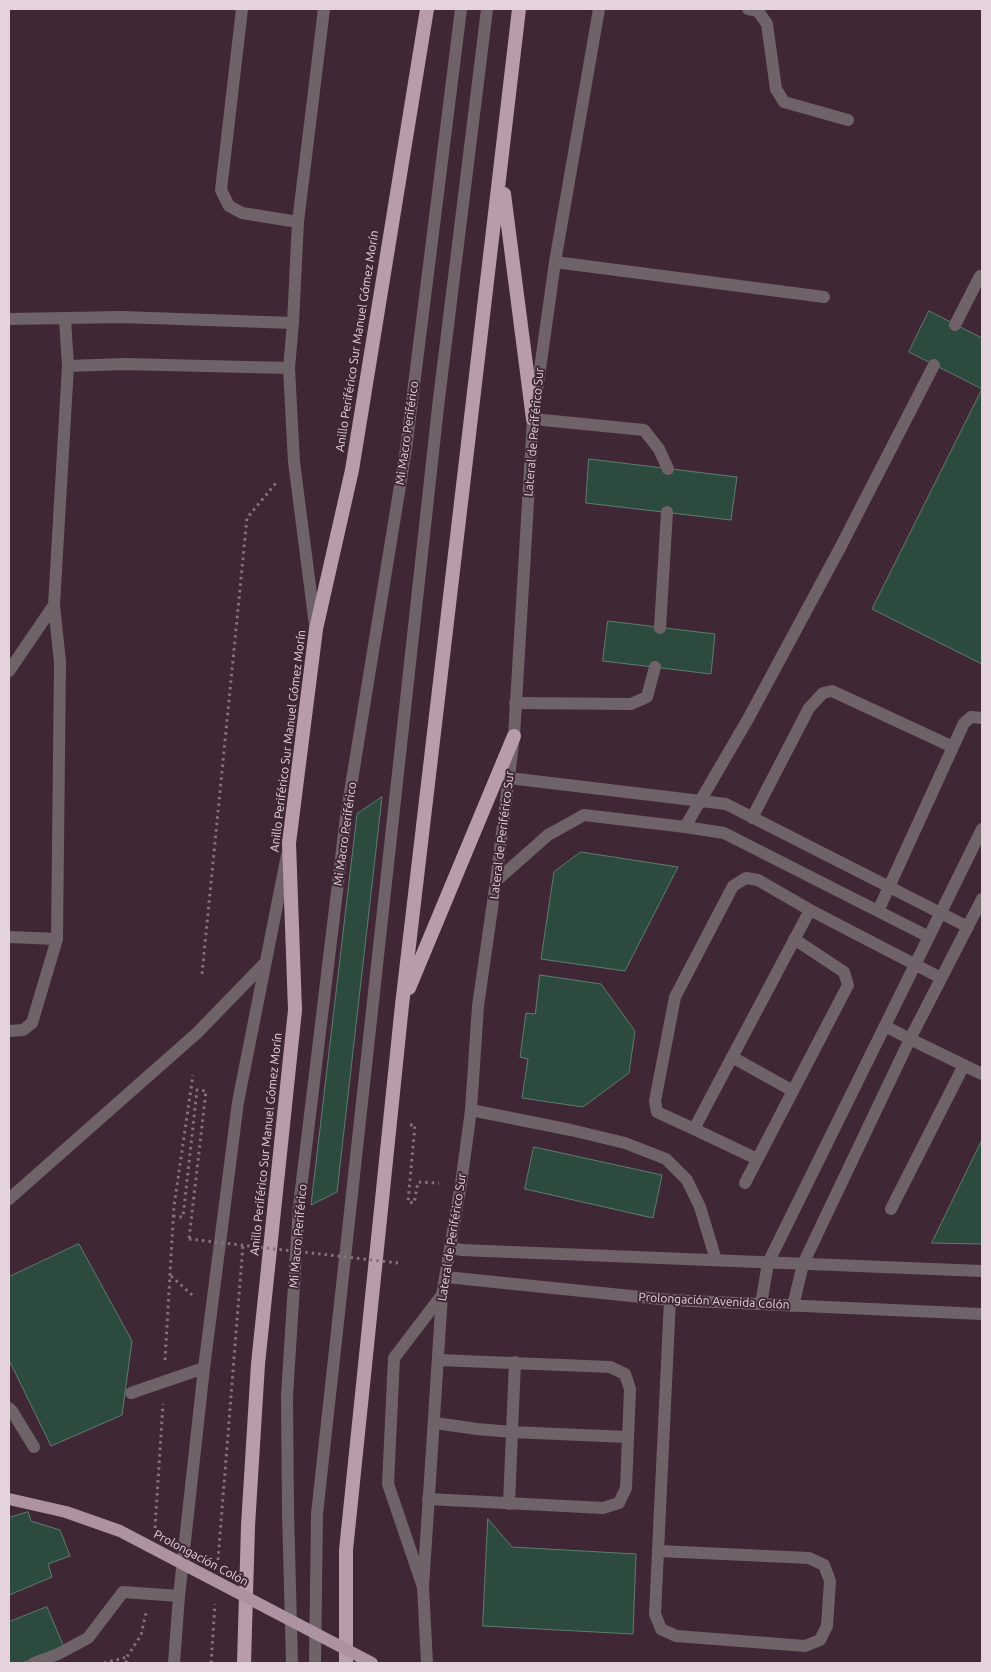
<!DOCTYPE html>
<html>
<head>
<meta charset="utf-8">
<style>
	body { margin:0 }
	#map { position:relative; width:991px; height:1672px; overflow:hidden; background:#3f2735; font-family:Ubuntu,sans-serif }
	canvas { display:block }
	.frame { position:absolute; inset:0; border:10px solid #e4d3dc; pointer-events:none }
</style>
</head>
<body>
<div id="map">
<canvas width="991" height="1672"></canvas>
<div class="frame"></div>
</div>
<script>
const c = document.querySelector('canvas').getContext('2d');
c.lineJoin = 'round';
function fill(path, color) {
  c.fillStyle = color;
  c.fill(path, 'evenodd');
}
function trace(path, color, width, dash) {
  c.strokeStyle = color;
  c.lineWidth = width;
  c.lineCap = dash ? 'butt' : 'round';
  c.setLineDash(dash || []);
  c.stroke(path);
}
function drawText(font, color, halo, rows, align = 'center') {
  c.font = font + ' Ubuntu,sans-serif';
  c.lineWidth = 4;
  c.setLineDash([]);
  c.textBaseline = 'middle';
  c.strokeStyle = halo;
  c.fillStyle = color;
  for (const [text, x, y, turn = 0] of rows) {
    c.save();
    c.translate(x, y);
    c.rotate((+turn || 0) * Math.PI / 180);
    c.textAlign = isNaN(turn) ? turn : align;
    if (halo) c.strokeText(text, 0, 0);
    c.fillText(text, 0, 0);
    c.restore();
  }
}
const building = new Path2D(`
	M929 311 982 338V664L872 609 982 389 909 352Z
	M589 459 737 477 731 520 586 503Z
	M608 621 715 634 711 674 603 661Z
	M382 797 337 1192 311 1205 357 814Z
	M581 852 678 867 625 971 541 959 554 872Z
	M540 975 601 984 635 1031 629 1073 583 1107 522 1098 528 1059 520 1057 526 1013 535 1014Z
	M982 1140V1244L932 1243Z
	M534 1147 662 1175 653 1218 525 1189Z
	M79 1244 132 1341 122 1415 51 1446 9 1360V1277Z
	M28 1512 31 1521 60 1530 70 1556 48 1564 52 1577 9 1595V1518Z
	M488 1519 512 1547 636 1554 633 1634 483 1626Z
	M47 1607 64 1647 22 1663H9V1622Z`);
fill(building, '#2c4b3e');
trace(building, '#5d7d6f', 1);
trace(new Path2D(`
	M202 974 247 518 276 483
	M410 1125H415L408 1202 414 1203 418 1182 439 1183
	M173 1216 183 1217 197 1090 206 1091 189 1239
	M171 1276 192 1295
	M165 1360 174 1206 193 1075
	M155 1528 163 1404
	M218 1560 243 1245
	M104 1663 127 1657
	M126 1663 127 1657 141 1635 146 1613
	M211 1663 215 1604`), '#86717d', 3, [2.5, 4]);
trace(new Path2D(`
	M242 9 221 190 229 206 242 213 298 222
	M748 9 758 11 767 24 776 89 784 102 848 120
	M555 262 824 297
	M9 319 122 317 293 323
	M955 325 980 276
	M68 366 124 364 289 368
	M533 419 644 430 659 449 668 469
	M660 628 667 512
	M9 671 54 605
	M515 703 631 704 647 697 655 667
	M509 778 726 804 968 927
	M752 818 809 708 823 693 832 691 953 747 964 723 971 717 982 718
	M685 827 748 719 840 548 934 365
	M496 881 548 835 584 815 685 827 724 833 929 937
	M810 910 694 1129 657 1112 655 1101 675 997 733 886 746 878 758 880 810 910 941 978
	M878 911 953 747
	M9 937 57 939
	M885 1026 910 1039 982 1074
	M9 1031 23 1030 32 1023 57 939 60 662 54 605 68 366 65 319
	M732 1057 793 1091
	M471 1110 571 1130 625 1143 666 1159 687 1180 700 1207 716 1260
	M694 1129 757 1159
	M745 1183 848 985 844 972 794 939
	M891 1209 964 1065
	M761 1304 768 1263 982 829
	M793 1306 803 1264 910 1039 982 899
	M515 1362 512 1432 628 1437
	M131 1393 204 1368
	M9 1408 12 1411 34 1447
	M435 1423 477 1429 512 1432 509 1504
	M428 1499 603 1508 619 1503 626 1488 630 1389 625 1374 610 1367 439 1360
	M659 1551 809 1558 824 1565 830 1581 827 1626 820 1640 805 1646 676 1636 661 1629 655 1614 670 1300
	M423 1587 388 1484 394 1358 442 1295
	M34 1663 58 1654 88 1638 123 1592 179 1596
	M292 1663 288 1512 287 1396 299 1206 346 817 406 449 461 9
	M315 1663 317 1514 438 407 487 9`), '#6f6269', 12);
trace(new Path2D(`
	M451 1248 462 1250 982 1271
	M446 1277 670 1300 982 1314`), '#6f6269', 12);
trace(new Path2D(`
	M315 625 294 462 289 368 293 323 298 222 324 9
	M9 1199 197 1033 264 964
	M174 1663 179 1596 204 1368 238 1102 287 855
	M427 1663 423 1587 442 1295 461 1184 471 1110 478 1006 496 881 514 736 533 419 555 262 599 9`), '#6f6269', 12);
trace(new Path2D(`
	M504 194 533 419
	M409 988 514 736
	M244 1663 248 1526 258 1364 295 1010 289 843 316 629 352 470 427 9
	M346 1663V1550L402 1005 519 9`), '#b99cac', 14);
trace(new Path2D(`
	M189 1239 398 1263`), '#86717d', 3, [2.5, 4]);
trace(new Path2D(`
	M9 1499 66 1512 120 1531 372 1663`), '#ad93a1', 12);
drawText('12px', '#e4d3dc', '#3f2735', [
	["Anillo Periférico Sur Manuel Gómez Morín",357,341,-81],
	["Lateral de Periférico Sur",534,432,-85],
	["Mi Macro Periférico",407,433,-82],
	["Anillo Periférico Sur Manuel Gómez Morín",288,741,-83],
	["Mi Macro Periférico",345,834,-82],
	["Lateral de Periférico Sur",502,835,-83],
	["Anillo Periférico Sur Manuel Gómez Morín",266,1144,-84],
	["Mi Macro Periférico",298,1236,-85],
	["Lateral de Periférico Sur",452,1237,-81],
	["Prolongación Avenida Colón",714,1301,3],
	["Prolongación Colón",201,1558,28]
]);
</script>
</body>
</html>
